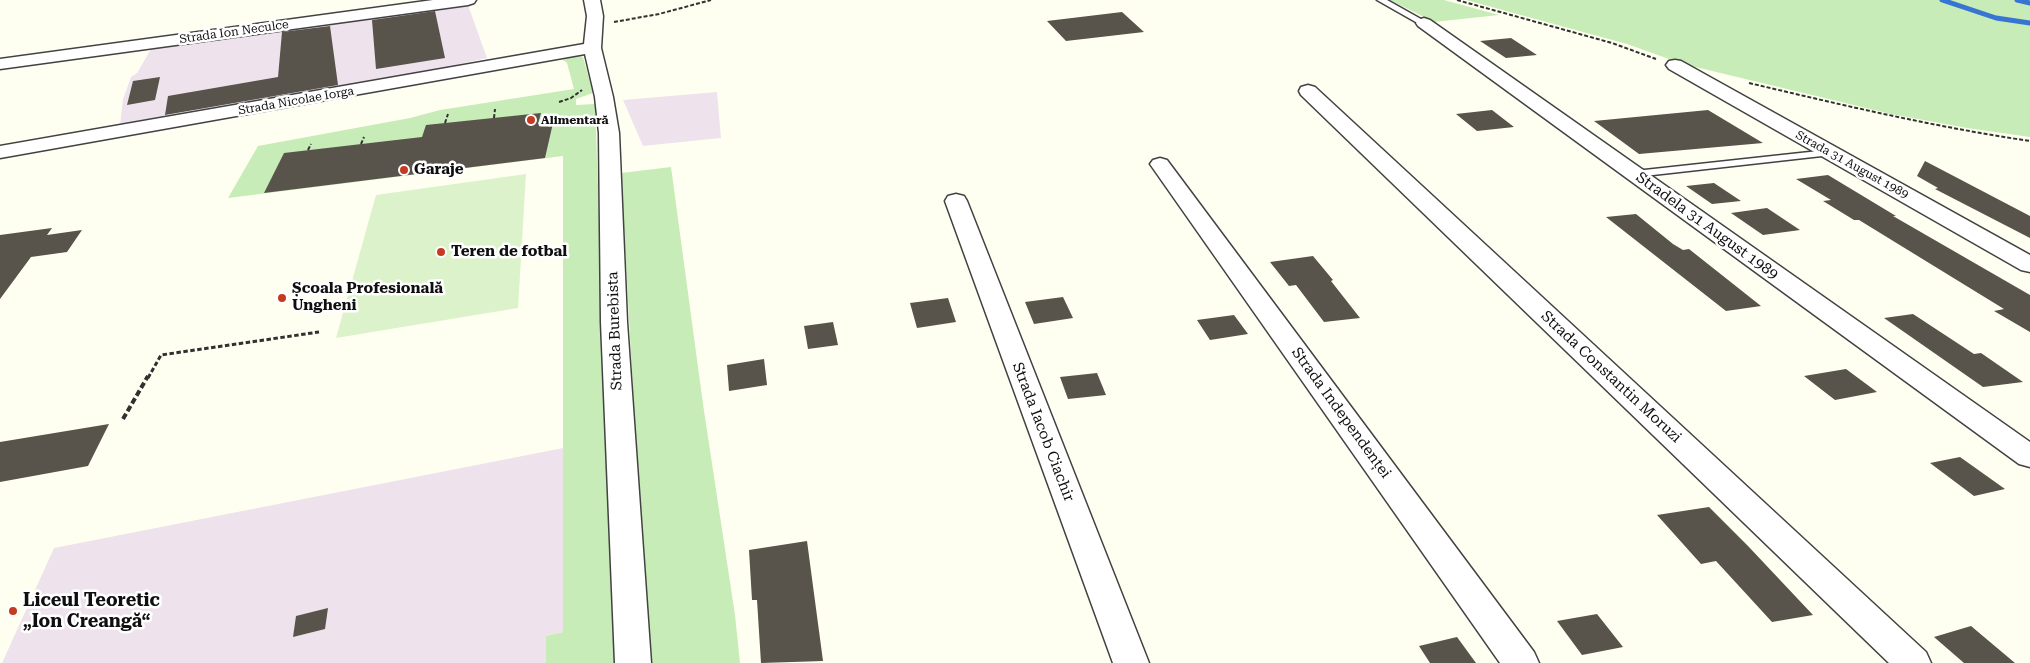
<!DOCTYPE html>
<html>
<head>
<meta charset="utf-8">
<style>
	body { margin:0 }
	canvas { display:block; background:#fffff1 }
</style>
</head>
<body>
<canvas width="2030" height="663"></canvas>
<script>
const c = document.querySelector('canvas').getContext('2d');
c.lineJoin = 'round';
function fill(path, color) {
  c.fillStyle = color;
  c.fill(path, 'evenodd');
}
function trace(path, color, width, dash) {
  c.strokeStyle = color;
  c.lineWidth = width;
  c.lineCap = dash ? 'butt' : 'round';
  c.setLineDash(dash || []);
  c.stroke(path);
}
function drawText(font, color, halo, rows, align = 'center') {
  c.font = font + ' "Roboto Serif",serif';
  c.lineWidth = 5;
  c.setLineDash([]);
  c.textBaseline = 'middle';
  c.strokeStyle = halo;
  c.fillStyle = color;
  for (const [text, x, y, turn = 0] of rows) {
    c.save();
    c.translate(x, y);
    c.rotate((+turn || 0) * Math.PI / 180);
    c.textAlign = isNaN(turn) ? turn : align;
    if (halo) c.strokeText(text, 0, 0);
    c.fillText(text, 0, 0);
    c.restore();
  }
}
fill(new Path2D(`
	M468 5 487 58 433 70 120 125 123 99 131 77 137 73 151 49Z
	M717 92 721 138 643 146 623 100Z
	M563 448V632L546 636V663H2L54 548Z`), '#eee3ed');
fill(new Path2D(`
	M1390 0H1444L1499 15 1434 22Z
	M1466 0H2030V137L1967 128 1891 114 1683 64 1627 44Z
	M570 54 583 57 593 93 576 99V105L595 104 615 663H546V636L563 632V156L228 198 258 146 410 118 440 110 574 89 567 63 560 57Z
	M671 167 703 404 735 615 740 663H648L621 173Z`), '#c8ecb8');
fill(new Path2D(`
	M526 174 518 308 336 338 376 195Z`), '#dcf2ca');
trace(new Path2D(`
	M1942 0 1996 18 2030 23
	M2017 0 2030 3`), '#3775d3', 5);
fill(new Path2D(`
	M435 11 445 58 376 69 372 20Z
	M1122 12 1144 32 1066 41 1047 21Z
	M330 26 338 85 165 115 168 96 278 77 282 32Z
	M1511 38 1537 55 1506 58 1480 41Z
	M160 77 155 100 127 105 133 81Z
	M1492 110 1514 127 1477 131 1456 114Z
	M1708 110 1763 143 1639 154 1594 121Z
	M541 113 538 124 553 123 545 158 264 193 284 153 422 137 426 125Z
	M1925 161 2030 216V238L1935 189 1938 188 1917 176Z
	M1828 175 1896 216H1893L2030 295V332L1994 311 2004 309 1859 220H1854L1823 201 1831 200 1796 179Z
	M1714 183 1741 201 1712 204 1686 186Z
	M1767 208 1800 230 1763 235 1731 213Z
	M1636 214 1673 244 1683 250 1689 249 1761 306 1726 311 1606 217Z
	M52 228 47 235 82 230 67 252 31 257 0 299V235Z
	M1313 256 1333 280 1331 281 1360 318 1324 322 1296 285 1289 286 1270 262Z
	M1063 297 1073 318 1034 324 1025 302Z
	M948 298 956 322 917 328 910 303Z
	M1913 314 1974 354 1981 353 2023 382 1983 387 1884 318Z
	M1234 315 1248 334 1210 340 1197 320Z
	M833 322 838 345 808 349 804 326Z
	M764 359 767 385 729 391 727 365Z
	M1846 369 1877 392 1835 400 1804 376Z
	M1097 373 1106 395 1068 399 1060 377Z
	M109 424 88 466 0 482V442Z
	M1960 457 2005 489 1974 496 1930 463Z
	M1709 507 1748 546 1813 615 1772 622 1716 561 1701 564 1657 515Z
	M807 541 823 661 761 663 757 600H752L749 550Z
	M328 608 325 629 293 637 296 616Z
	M1597 614 1623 647 1582 655 1557 621Z
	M1971 626 2015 663H1964L1934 637Z
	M1457 637 1476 663H1430L1419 646Z`), '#58534b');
const service = new Path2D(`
	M1377 0H1387L1428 23 1421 25Z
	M1828 150 1831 151V155L1635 177 1630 174 1635 171Z`);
const minor = new Path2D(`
	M433 0H476L474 3 468 5 0 69V59Z
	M584 0H600L603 16 601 48 613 97 619 133 627 322 651 663H615L601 322 599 133 595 97 585 54 0 158V146L584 44 587 16Z
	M1424 18 1430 20 2030 442V467L2019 464 1418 26 1416 23 1418 20Z
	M1675 60 1681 61 2030 255V272L2021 270 1669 69 1666 65 1669 61Z
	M1308 85 1315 87 1926 652 1931 663H1889L1301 95 1299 91 1301 87Z
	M1160 158 1167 160 1534 652 1539 663H1500L1150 164 1153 160Z
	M956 194 964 196 967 201 1149 663H1113L945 201 948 196Z`);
trace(service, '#424242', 3);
trace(minor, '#424242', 3);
trace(new Path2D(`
	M1457 0 1612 43 1656 59
	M614 22 659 14 711 0
	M1749 83C1842 105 1935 127 2030 141
	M559 102 571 98 582 90
	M494 118 495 109
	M445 123 448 114
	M361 144 364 137
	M308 150 311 144`), '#313131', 2, [4, 2]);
trace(new Path2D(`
	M148 378 161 355 319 332`), '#313131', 3, [4.5, 2.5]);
trace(new Path2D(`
	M123 419 148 376`), '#313131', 4, [6, 3]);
fill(service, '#fff');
fill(minor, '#fff');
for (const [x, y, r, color] of [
	[531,120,5,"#c53a20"],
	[404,170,5,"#c53a20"],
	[441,252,5,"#c53a20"],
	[282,298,5,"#c53a20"],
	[13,611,5,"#c53a20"]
]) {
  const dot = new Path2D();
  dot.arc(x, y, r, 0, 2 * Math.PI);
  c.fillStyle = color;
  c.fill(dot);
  trace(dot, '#fff', 2);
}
drawText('12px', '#0f0f0f', '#fff', [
	["Strada Ion Neculce",234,32,-8],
	["Strada Nicolae Iorga",296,101,-10],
	["Strada 31 August 1989",1852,165,29]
]);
drawText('bold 12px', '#0f0f0f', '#fff', [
	["Alimentară",541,120]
], 'left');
drawText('bold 15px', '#0f0f0f', '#fff', [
	["Garaje",414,170],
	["Teren de fotbal",451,252],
	["Școala Profesională",292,289],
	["Ungheni",292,306]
], 'left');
drawText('15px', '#0f0f0f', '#fff', [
	["Stradela 31 August 1989",1707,226,36],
	["Strada Burebista",615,331,-92],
	["Strada Constantin Moruzi",1611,377,43],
	["Strada Independenței",1341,413,54],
	["Strada Iacob Ciachir",1043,432,69]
]);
drawText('bold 18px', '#0f0f0f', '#fff', [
	["Liceul Teoretic",23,601],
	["„Ion Creangă“",23,622]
], 'left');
</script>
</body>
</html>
